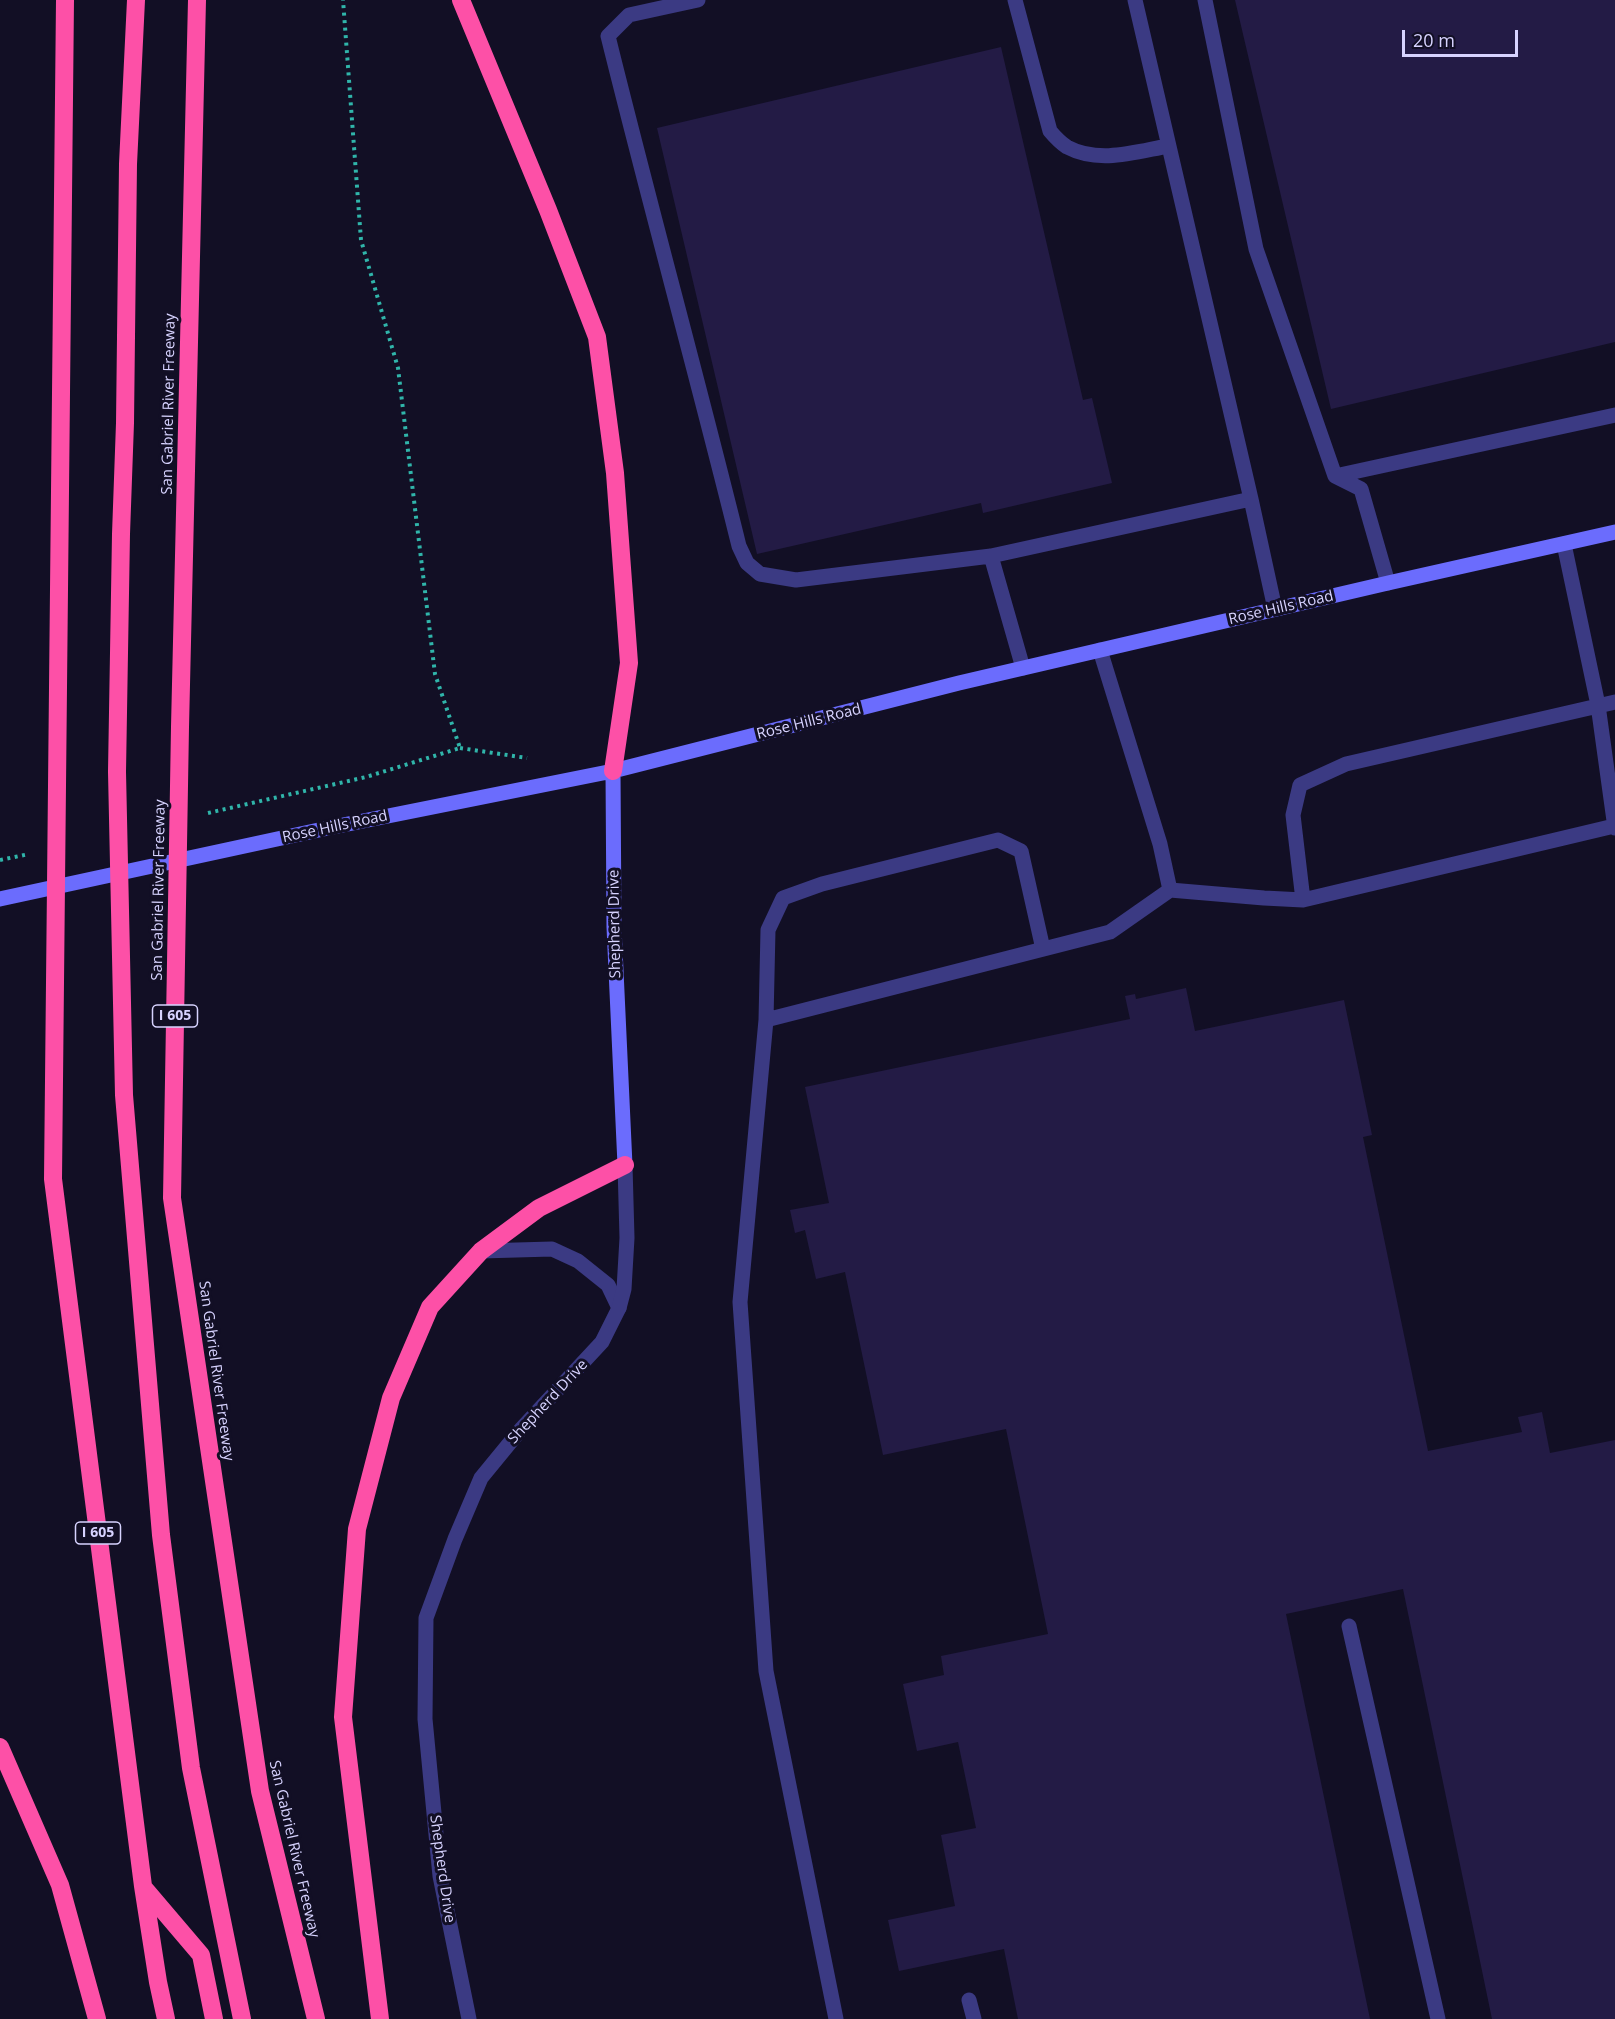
<!DOCTYPE html>
<html>
<head>
<meta charset="utf-8">
<style>
	body { margin:0 }
	#map { position:relative; width:1615px; height:2019px; overflow:hidden; background:#120f25; font-family:"Open Sans",sans-serif }
	canvas { display:block }
	.scale { position:absolute; left:1402px; top:30px; width:116px; height:27px; box-sizing:border-box; border:3px solid #d7d3ff; border-top:0; padding-left:8px; font-size:18px; line-height:21px; white-space:nowrap; color:#d7d3ff; -webkit-text-stroke:4px #120f25; paint-order:stroke }
</style>
</head>
<body>
<div id="map">
<canvas width="1615" height="2019"></canvas>
<div class="scale">20 m</div>
</div>
<script>
const c = document.querySelector('canvas').getContext('2d');
c.lineJoin = 'round';
function fill(path, color) {
  c.fillStyle = color;
  c.fill(path, 'evenodd');
}
function trace(path, color, width, dash) {
  c.strokeStyle = color;
  c.lineWidth = width;
  c.lineCap = dash ? 'butt' : 'round';
  c.setLineDash(dash || []);
  c.stroke(path);
}
function drawText(font, color, halo, rows, align = 'center') {
  c.font = font + ' "Open Sans",sans-serif';
  c.lineWidth = 6;
  c.setLineDash([]);
  c.textBaseline = 'middle';
  c.strokeStyle = halo;
  c.fillStyle = color;
  for (const [text, x, y, turn = 0] of rows) {
    c.save();
    c.translate(x, y);
    c.rotate((+turn || 0) * Math.PI / 180);
    c.textAlign = isNaN(turn) ? turn : align;
    if (halo) c.strokeText(text, 0, 0);
    c.fillText(text, 0, 0);
    c.restore();
  }
}
fill(new Path2D(`
	M1235 0H1615V342L1331 409Z
	M1001 47 1083 400 1092 398 1112 483 983 513 981 503 757 554 657 128Z
	M1186 988 1195 1031 1344 1000 1372 1135 1363 1137 1428 1451 1522 1432 1518 1417 1542 1412 1550 1453 1615 1440V2019H1492L1403 1589 1286 1614 1370 2019H1018L1004 1949 899 1971 888 1920 955 1906 941 1835 976 1828 958 1742 917 1751 903 1684 944 1675 941 1656 1048 1634 1006 1429 883 1455 845 1272 816 1279 805 1230 795 1233 790 1210 829 1203 805 1087 1130 1019 1125 996 1135 994 1136 999Z`), '#231b45');
trace(new Path2D(`
	M460 748 527 758
	M208 813 366 777 460 748 435 674 398 368 361 240 343 0
	M0 860 29 854`), '#30b5aa', 4, [3, 4.5]);
trace(new Path2D(`
	M698 0 629 15 608 36C650 206 697 376 739 546L747 563 760 574 796 580 991 556 1251 499
	M1015 0 1050 131C1055 137 1061 143 1067 147 1099 164 1135 152 1168 146
	M1135 0 1251 499 1275 609
	M1205 0 1256 249 1335 476 1361 489 1388 583
	M1335 476 1615 415
	M1564 544 1598 705 1615 828
	M991 556 1023 668
	M1100 650 1160 844 1170 890 1264 898 1303 900 1614 826
	M1303 900 1293 815 1300 785 1346 764 1615 702
	M766 1020 768 930 783 898 822 884 998 840 1021 851 1043 949
	M481 1251 552 1249 578 1261 608 1285 619 1308
	M1349 1626 1438 2019
	M969 2000 974 2019
	M836 2019 766 1671 740 1302 766 1020 1110 932 1170 890`), '#3b3a83', 15);
trace(new Path2D(`
	M469 2019 440 1876 425 1719 426 1618 455 1539 481 1478 522 1428 602 1342 619 1308 624 1289 627 1238 625 1165`), '#3b3a83', 15);
trace(new Path2D(`
	M613 771 614 927 625 1165
	M0 899 328 828 613 771 959 683 1388 583 1615 532`), '#6b6cfd', 15);
trace(new Path2D(`
	M65 0 53 1179 143 1886 158 1982 166 2019
	M136 0 128 164 125 423 121 534 117 772 124 1095 161 1535 191 1768 242 2019
	M197 0 180 727 172 1198 260 1791 316 2019
	M461 0 548 210 597 337 615 473 629 663 613 771
	M0 1747 60 1885 97 2019
	M144 1888 201 1955 214 2019
	M380 2019 343 1717 357 1529 391 1398 430 1307 481 1251 539 1208 625 1165`), '#fd50a7', 18);
for (const [x, y, w] of [
	[175,1016,45],
	[98,1533,45]
]) {
  const box = new Path2D();
  box.roundRect(x - w / 2, y - 11, w, 22, 4.5);
  c.fillStyle = '#120f25';
  c.fill(box);
  trace(box, '#d7d3ff', 1.5);
}
drawText('bold 14px', '#d7d3ff', null, [
	["I 605",175,1016],
	["I 605",98,1533]
]);
drawText('15px', '#d7d3ff', '#120f25', [
	["San Gabriel River Freeway",169,404,-89],
	["Rose Hills Road",1281,608,-13],
	["Rose Hills Road",809,722,-14],
	["Rose Hills Road",335,827,-12],
	["San Gabriel River Freeway",159,890,-89],
	["Shepherd Drive",615,924,-91],
	["San Gabriel River Freeway",216,1371,82],
	["Shepherd Drive",548,1402,-47],
	["San Gabriel River Freeway",294,1849,77],
	["Shepherd Drive",442,1869,82]
]);
</script>
</body>
</html>
